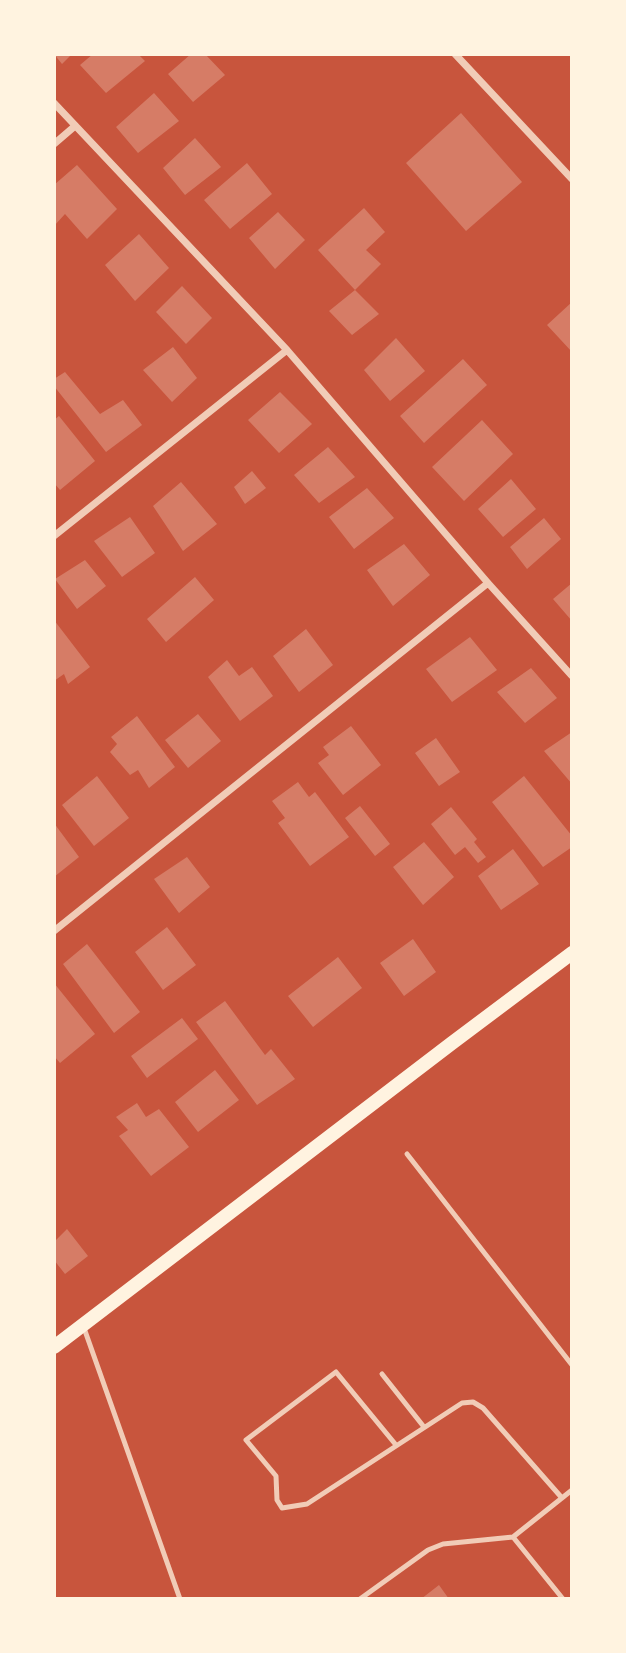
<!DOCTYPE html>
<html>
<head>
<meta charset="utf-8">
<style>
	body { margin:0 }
	#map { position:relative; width:626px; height:1653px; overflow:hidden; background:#c8553d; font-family:"Archivo Narrow",sans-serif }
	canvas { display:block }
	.frame { position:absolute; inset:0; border:56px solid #fff3e0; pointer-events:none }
</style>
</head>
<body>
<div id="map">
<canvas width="626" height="1653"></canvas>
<div class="frame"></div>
</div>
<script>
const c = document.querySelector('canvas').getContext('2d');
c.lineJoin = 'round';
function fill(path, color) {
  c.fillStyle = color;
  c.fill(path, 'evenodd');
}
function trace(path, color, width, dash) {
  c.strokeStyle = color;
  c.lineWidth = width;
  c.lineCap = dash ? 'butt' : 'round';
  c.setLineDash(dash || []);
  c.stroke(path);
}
fill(new Path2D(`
	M54 54H72L62 64Z
	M93 54H138L145 61 106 93 80 65Z
	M191 54H205L225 75 193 102 168 74Z
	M154 93 179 121 138 153 116 127Z
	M461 113 522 182 466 231 406 163Z
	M195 138 221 167 185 195 163 168Z
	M247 163 272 194 230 229 204 200Z
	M77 165 117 209 87 239 65 214 54 226V185Z
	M364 208 385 232 366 250 381 264 355 290 318 250Z
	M278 212 305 240 275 269 249 238Z
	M139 234 169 268 135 301 105 265Z
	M182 286 212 318 186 344 156 312Z
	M355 290 379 314 352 335 329 311Z
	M572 302V352L547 325Z
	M396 338 425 371 390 401 364 370Z
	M173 347 197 378 172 402 143 370Z
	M463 359 487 385 424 443 400 416Z
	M65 372 100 414 123 400 142 425 106 452 54 386V379Z
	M280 392 312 424 279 453 248 420Z
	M59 416 95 461 60 490 54 483V420Z
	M482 420 513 454 464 501 432 467Z
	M328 447 355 477 319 503 294 475Z
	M252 471 266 488 245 504 234 487Z
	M511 479 536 509 503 537 478 509Z
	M181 482 217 524 183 551 153 506Z
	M367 488 394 518 354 549 329 517Z
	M130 517 155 553 122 577 94 541Z
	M544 518 561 539 527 569 510 547Z
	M404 544 430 575 393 606 367 570Z
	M85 560 106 586 77 609 55 579Z
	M195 577 214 600 166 642 147 619Z
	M572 583V621L553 599Z
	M54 620 90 667 68 684 64 674 54 681Z
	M306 629 333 665 299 692 273 656Z
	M470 637 497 670 452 702 426 669Z
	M227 660 239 676 252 667 273 696 240 721 208 677Z
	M531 668 557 698 525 723 497 692Z
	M198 714 221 741 188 768 165 740Z
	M137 716 175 767 149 788 138 770 130 775 110 752 117 744 111 737Z
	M351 726 381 765 343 795 318 763 329 755 323 747Z
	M572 732V784L544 751Z
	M436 738 460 772 439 786 415 753Z
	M97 776 129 818 94 846 62 805Z
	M524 776 572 836V847L543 867 492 802Z
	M298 782 309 797 315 792 349 837 310 866 278 823 285 818 272 801Z
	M360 806 390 844 375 856 345 818Z
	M451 807 477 839 474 842 486 857 478 863 465 847 455 855 431 824Z
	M54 823 79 857 54 877Z
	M424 842 454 877 423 905 393 867Z
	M513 849 539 884 501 910 478 876Z
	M187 857 210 887 179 913 154 879Z
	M167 927 196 965 163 990 135 952Z
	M413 939 436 972 404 996 380 963Z
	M87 944 140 1012 114 1033 63 964Z
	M338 957 362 988 313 1027 288 996Z
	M54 983 95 1034 60 1063 54 1056Z
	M225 1001 265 1055 271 1049 295 1079 257 1105 196 1022Z
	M182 1018 198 1039 147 1078 131 1056Z
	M215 1070 239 1100 198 1132 175 1102Z
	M137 1103 146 1117 159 1109 189 1147 151 1176 119 1136 128 1130 116 1117Z
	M67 1229 88 1256 65 1274 54 1260V1242Z
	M439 1585 449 1599H421Z`), '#d67c66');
trace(new Path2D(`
	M407 1154 572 1365
	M84 1328 180 1599
	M382 1374 424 1427
	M396 1445 336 1372 246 1440 276 1476 277 1500 282 1508 307 1504 462 1403 473 1402 483 1408 562 1498
	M513 1537 572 1490
	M360 1599 428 1550 443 1544 513 1537 563 1599`), '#f1ccb7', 5);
trace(new Path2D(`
	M455 54 572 179
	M54 103 287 350 488 583 572 676
	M54 144 75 126
	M54 536 287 350
	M54 931 488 583`), '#f1ccb7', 7);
trace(new Path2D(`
	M54 1347 452 1043 572 953`), '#fff3e0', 14);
</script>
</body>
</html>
